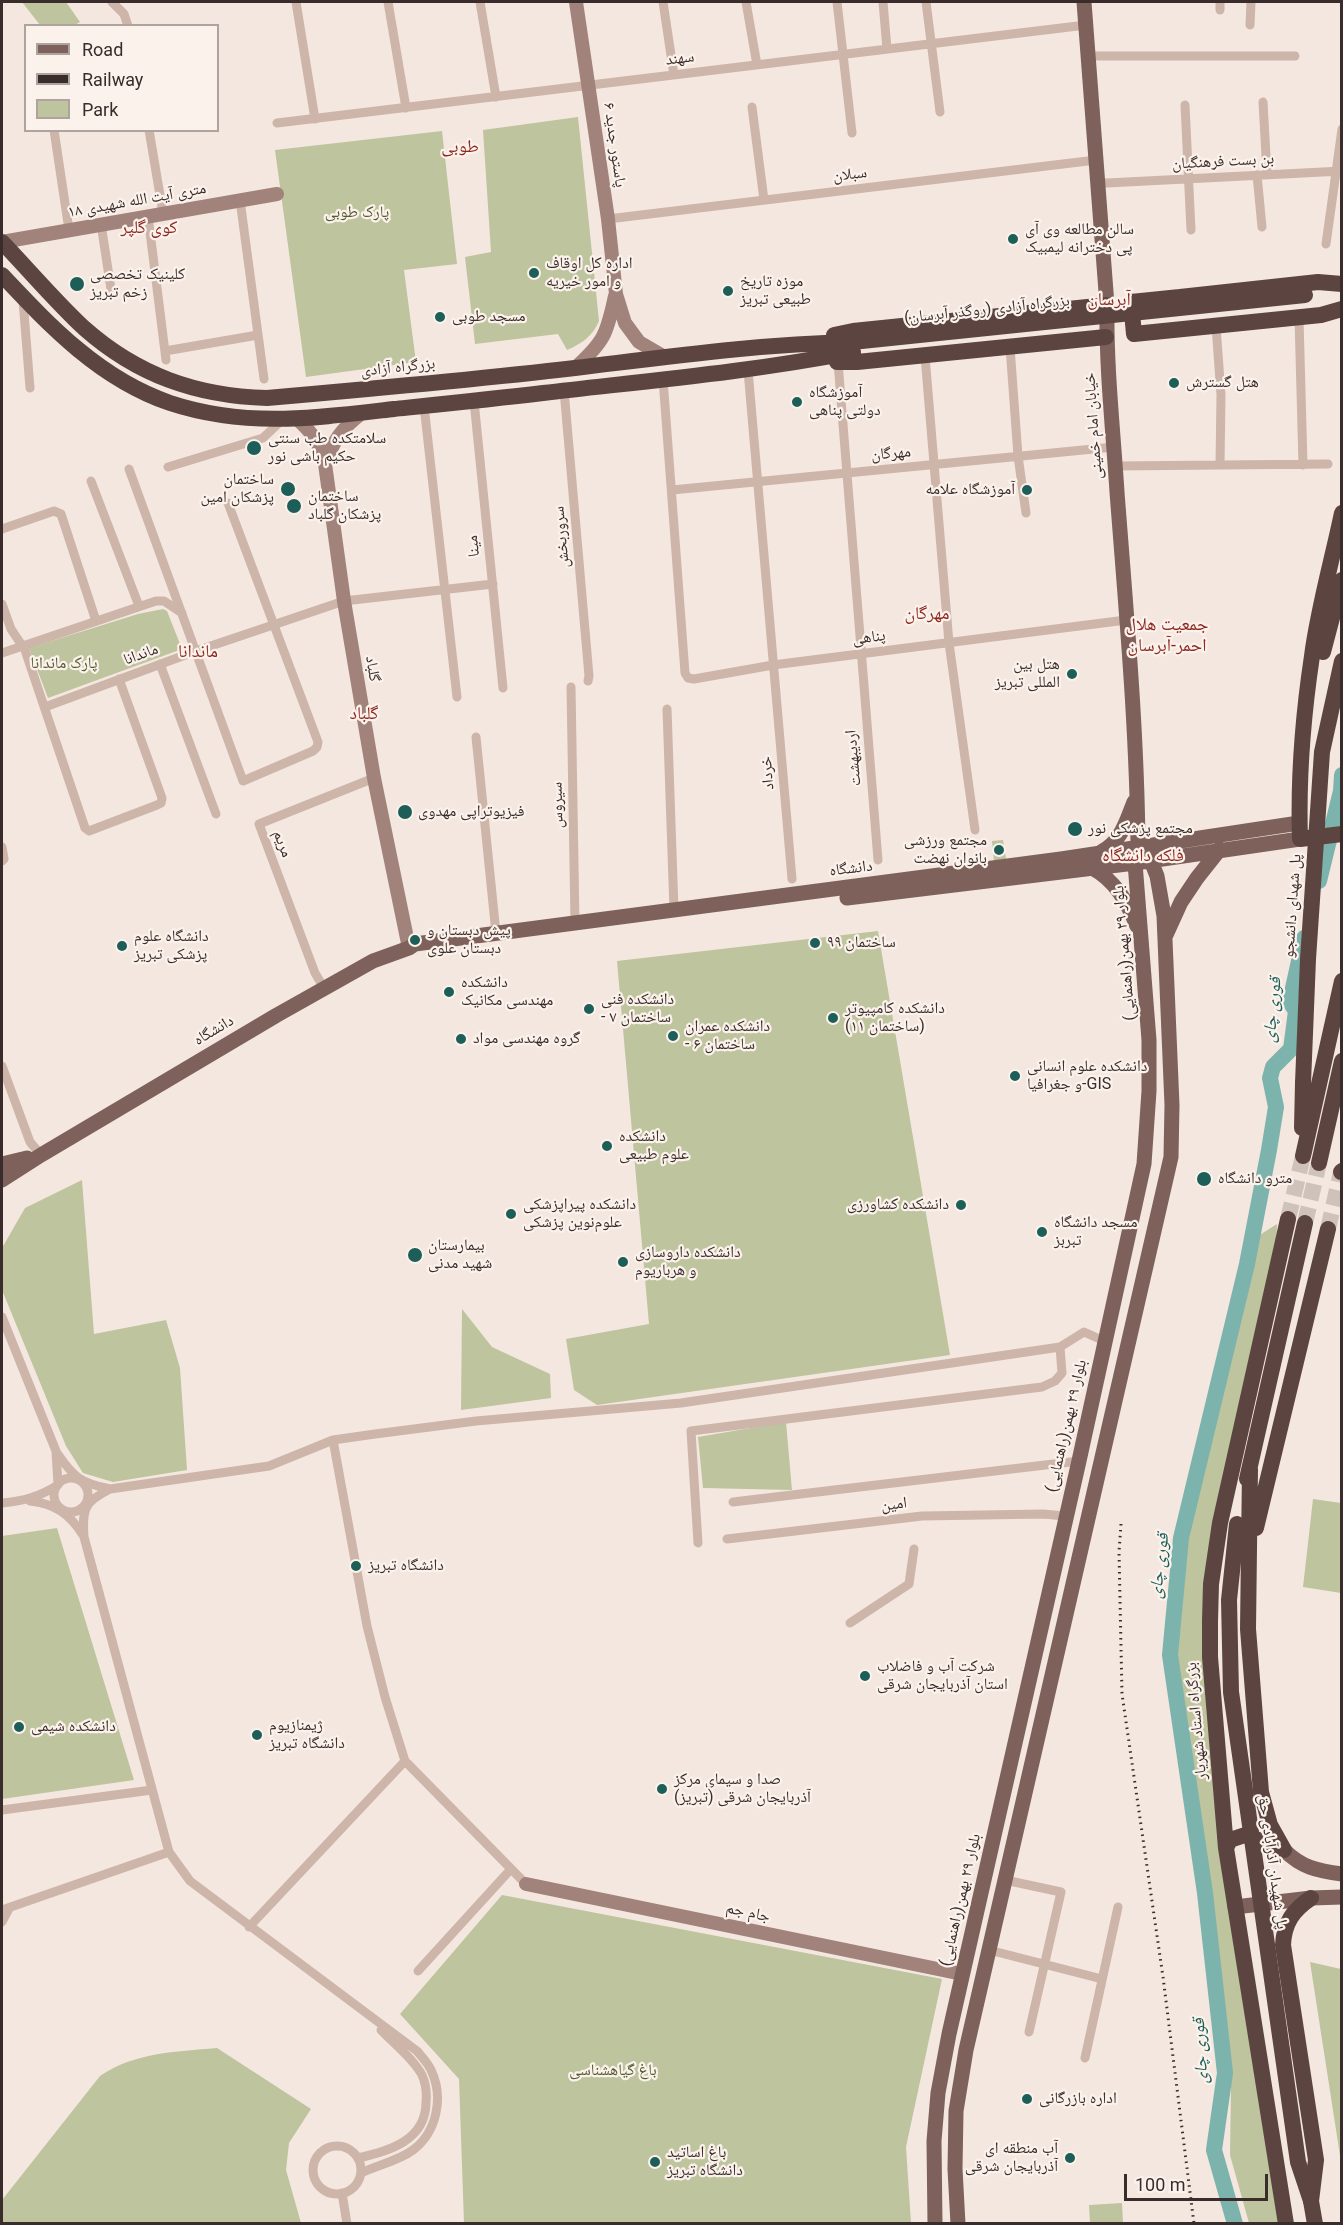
<!DOCTYPE html>
<html>
<head>
<meta charset="utf-8">
<style>
	body { margin:0 }
	#map { position:relative; width:1343px; height:2225px; overflow:hidden; background:#f4e7df; font-family:Roboto,sans-serif }
	canvas { display:block }
	.frame { position:absolute; inset:0; border:3px solid #3a2c2a; pointer-events:none }
	.legend { position:absolute; left:24px; top:24px; width:195px; height:108px; box-sizing:border-box; background:#fbf2ec; border:2px solid #aea39e; margin:0; padding:8px 10px; list-style:none; font-size:18px; color:#3a2c2a }
	.legend li { display:flex; align-items:center; gap:12px; height:30px }
	.legend b { width:30px; border:2px solid #aea39e }
	.scale { position:absolute; left:1124px; top:2174px; width:144px; height:27px; box-sizing:border-box; border:3px solid #3a2c2a; border-top:0; padding-left:8px; font-size:18px; line-height:21px; white-space:nowrap; color:#3a2c2a; -webkit-text-stroke:4px #fbf2ec; paint-order:stroke }
</style>
</head>
<body>
<div id="map">
<canvas width="1343" height="2225"></canvas>
<div class="frame"></div>
<ul class="legend">
<li><b style="height:8px;background:#7d615a"></b>Road</li>
<li><b style="height:8px;background:#3a2c2a"></b>Railway</li>
<li><b style="height:16px;background:#bdc49e"></b>Park</li>
</ul>
<div class="scale">100 m</div>
</div>
<script>
const c = document.querySelector('canvas').getContext('2d');
c.lineJoin = 'round';
function fill(path, color) {
  c.fillStyle = color;
  c.fill(path, 'evenodd');
}
function trace(path, color, width, dash) {
  c.strokeStyle = color;
  c.lineWidth = width;
  c.lineCap = dash ? 'butt' : 'round';
  c.setLineDash(dash || []);
  c.stroke(path);
}
function drawText(font, color, halo, rows, align = 'center') {
  c.font = font + ' Roboto,"Noto Naskh Arabic",sans-serif';
  c.lineWidth = 4.5;
  c.setLineDash([]);
  c.textBaseline = 'middle';
  c.strokeStyle = halo;
  c.fillStyle = color;
  for (const [text, x, y, turn = 0] of rows) {
    c.save();
    c.translate(x, y);
    c.rotate((+turn || 0) * Math.PI / 180);
    c.textAlign = isNaN(turn) ? turn : align;
    if (halo) c.strokeText(text, 0, 0);
    c.fillText(text, 0, 0);
    c.restore();
  }
}
fill(new Path2D(`
	M22 2H66L80 22 75 25H40Z
	M578 117 599 321C593 336 581 344 567 350L558 334 475 344 465 257 491 252 483 130Z
	M442 131 457 264 404 270 416 362 306 377 275 150Z
	M163 609 167 611 182 649 48 698 29 648 138 614Z
	M1003 840 1006 859 994 861 992 841Z
	M878 931 950 1355 597 1405 574 1390 566 1339 649 1324 617 961Z
	M82 1180 94 1334 166 1320 180 1368 187 1470 113 1482 83 1473 66 1446 2 1290V1248L25 1208Z
	M1277 1224 1276 1248 1203 1646 1282 2223H1249L1230 2155 1231 2089 1220 1989 1175 1647 1184 1542 1258 1236Z
	M462 1309 492 1347 550 1374 551 1398 461 1410Z
	M786 1422 792 1490 703 1488 698 1437Z
	M1313 1499 1341 1503V1593L1303 1587Z
	M57 1528 134 1780 2 1799V1536Z
	M502 1895 942 1979 906 2147 911 2223H464L459 2079 400 2014Z
	M1310 1962 1341 1969V2162Z
	M217 2048 311 2109 289 2143 286 2170 301 2223H2V2200L100 2076C136 2052 174 2052 217 2048Z
	M1122 2203 1123 2223H1090L1089 2205Z`), '#bdc49e');
trace(new Path2D(`
	M1319 881 1341 791 1342 775
	M1235 2224 1214 2150 1225 2073 1205 1893 1170 1655 1181 1538 1247 1264 1269 1150 1276 1107 1270 1078 1273 1067 1291 1049 1296 1011 1290 1002 1304 938`), '#7cb3ad', 16);
trace(new Path2D(`
	M1288 1219 1303 1156
	M1305 1223 1319 1163
	M1328 1229 1341 1172`), '#cfc2bb', 16, [16, 8]);
trace(new Path2D(`
	M112 2 124 14 128 26
	M296 2 315 119
	M388 2 406 108
	M480 2 496 97
	M663 2 674 75
	M746 2 757 65
	M837 2 852 133
	M883 2 887 49
	M926 2 940 112
	M1220 10V2
	M1250 25 1251 2
	M1089 56H1295
	M1263 102 1267 174
	M1185 105 1191 230
	M752 107 764 200
	M277 123 1086 25
	M54 130 69 230
	M149 130 163 213
	M1257 175 1262 227
	M1098 182 1107 183 1342 171
	M240 200 264 379
	M148 216 166 360
	M608 219 1096 160
	M101 224 111 289
	M1326 244 1342 129
	M23 300 30 388
	M1299 318 1303 465
	M1216 326 1221 395 1220 465
	M1010 347 1018 456 1026 513
	M165 351 258 335
	M925 356 949 643 975 830
	M838 362 878 860
	M748 370 792 879
	M663 379 685 673 688 678 694 679 773 665 1126 620
	M564 390 589 676 588 681
	M474 401 503 688
	M424 406 457 697
	M1115 466 1328 464
	M168 467 263 438 282 420
	M129 469 243 781 313 751 317 747 318 742 228 503
	M91 481 139 606
	M672 490 1114 447
	M2 529 54 511 61 514 96 621
	M2 604 11 629 25 650 85 828 89 831 157 805 161 803 162 798 119 679
	M2 653 156 601H164L182 613
	M160 664 216 814
	M571 687 575 923
	M45 707 196 651 344 601 493 584
	M667 709 674 910
	M476 737 496 933
	M2 847 4 859 2 861
	M324 988 315 973 259 824 374 778
	M2 1066 30 1142 41 1155
	M2 1317 56 1451 58 1485C39 1497 23 1501 2 1503
	M57 1453C74 1478 81 1483 110 1489
	M54 1495a17 17 0 1 1 34 0a17 17 0 1 1-34 0Z
	M30 1501C55 1504 69 1513 83 1535
	M733 1502 1079 1461
	M727 1539 922 1516 1043 1514 1065 1516
	M698 1543 691 1431 1042 1387 1055 1381 1062 1373 1060 1347
	M850 1623 909 1584 914 1549
	M405 1761 526 1884
	M2 1810 152 1790
	M1005 1880 1061 1892 1029 2032
	M2 1910 169 1852
	M2 1922 10 1907
	M249 1927 405 1761 385 1697 367 1626 333 1440
	M989 1950 1102 1979
	M418 1971 511 1869
	M1085 2058 1118 1907
	M313 2170a24 24 0 1 1 48 0a24 24 0 1 1-48 0Z
	M358 2158C390 2151 426 2140 426 2102 427 2092 426 2084 422 2075 413 2058 394 2044 381 2030
	M361 2173C378 2165 398 2161 413 2150 437 2132 444 2097 431 2070 428 2063 422 2057 417 2051L190 1881 169 1852 84 1537C82 1509 84 1502 110 1489L269 1466 333 1440 375 1434 476 1421 681 1403 1060 1347 1084 1332 1104 1341
	M342 2193 347 2224`), '#cdb5aa', 9);
trace(new Path2D(`
	M576 2 608 219 616 294 625 323 639 342 663 356
	M2 242 277 194
	M575 368C604 342 607 334 615 296
	M297 419C314 434 318 442 325 464L344 601 374 778 409 948
	M325 464C334 440 341 429 362 413
	M526 1884 962 1974`), '#a1837b', 14);
trace(new Path2D(`
	M1101 852C1121 842 1126 822 1134 802
	M1092 868C1116 881 1127 902 1137 926
	M847 898 1135 863 1300 839
	M1166 935 1181 902 1197 878 1220 849
	M2 1164 27 1158
	M2 1180 41 1155 277 1015 373 961 409 948 415 944 1061 859 1299 823
	M1284 1850C1301 1867 1317 1871 1342 1874
	M1235 1907 1311 1898 1342 1897
	M935 2224 934 2141 938 2093 949 2034 1079 1461 1144 1164 1149 1091V1040L1135 863 1138 847C1137 729 1126 610 1117 492 1113 429 1106 367 1107 305L1084 2
	M958 2224 955 2169 956 2111 966 2050 1171 1157 1172 1105 1164 916 1157 876 1151 861 1138 847`), '#7d615a', 15);
trace(new Path2D(`
	M2 242C29 270 55 301 84 328 137 375 196 396 267 398 370 389 473 380 575 368 667 357 759 344 852 342
	M2 275C51 327 100 379 170 403 246 428 316 418 394 409 443 404 493 399 543 393 646 381 750 372 853 352
	M1180 297 1131 302 1134 334 1321 315 1342 309
	M1170 301 1180 297 1318 282 1342 284
	M834 335 853 331 1107 305
	M837 362H857L1106 337
	M1342 513C1332 561 1318 609 1312 656 1303 716 1298 778 1300 839L1342 834
	M1323 652 1342 580
	M1302 1128 1303 1083
	M1303 1156 1342 981
	M1319 1163 1342 1061
	M1341 1172 1342 1171
	M1250 1469 1248 1629 1261 1792 1270 1825 1284 1850
	M1247 1479 1305 1223
	M1256 1528 1328 1229
	M1226 1848 1230 1840 1245 1835 1284 1850
	M1311 1898C1293 1910 1284 1923 1283 1945L1316 2160 1311 2201 1315 2224
	M1286 2224 1226 1848 1210 1657V1621L1211 1584 1220 1523 1288 1219`), '#5c4540', 16);
trace(new Path2D(`
	M1121 1524 1119 1552 1122 1694 1163 1977 1194 2224`), '#3a2c2a', 3, [1.5, 4.5]);
trace(new Path2D(`
	M852 342 1305 295
	M1303 1083 1308 959 1322 752 1342 661
	M1237 1524 1229 1600 1231 1692 1298 2162 1311 2201`), '#5c4540', 16);
for (const [x, y, r, color] of [
	[1013,239,6,"#1d5e58"],
	[534,273,6,"#1d5e58"],
	[77,284,8,"#1d5e58"],
	[728,291,6,"#1d5e58"],
	[440,317,6,"#1d5e58"],
	[1174,383,6,"#1d5e58"],
	[797,402,6,"#1d5e58"],
	[254,448,8,"#1d5e58"],
	[288,489,8,"#1d5e58"],
	[1027,490,6,"#1d5e58"],
	[294,506,8,"#1d5e58"],
	[1072,674,6,"#1d5e58"],
	[405,812,8,"#1d5e58"],
	[1075,829,8,"#1d5e58"],
	[999,850,6,"#1d5e58"],
	[415,940,6,"#1d5e58"],
	[815,943,6,"#1d5e58"],
	[122,946,6,"#1d5e58"],
	[449,992,6,"#1d5e58"],
	[589,1009,6,"#1d5e58"],
	[833,1018,6,"#1d5e58"],
	[673,1036,6,"#1d5e58"],
	[461,1039,6,"#1d5e58"],
	[1015,1076,6,"#1d5e58"],
	[607,1146,6,"#1d5e58"],
	[1204,1179,8,"#1d5e58"],
	[961,1205,6,"#1d5e58"],
	[511,1214,6,"#1d5e58"],
	[1042,1232,6,"#1d5e58"],
	[415,1255,8,"#1d5e58"],
	[623,1262,6,"#1d5e58"],
	[356,1566,6,"#1d5e58"],
	[865,1676,6,"#1d5e58"],
	[19,1727,6,"#1d5e58"],
	[257,1735,6,"#1d5e58"],
	[662,1789,6,"#1d5e58"],
	[1027,2099,6,"#1d5e58"],
	[1070,2158,6,"#1d5e58"],
	[655,2162,6,"#1d5e58"]
]) {
  const dot = new Path2D();
  dot.arc(x, y, r, 0, 2 * Math.PI);
  c.fillStyle = color;
  c.fill(dot);
  trace(dot, '#fbf2ec', 2);
}
drawText('16px', '#3a2c2a', '#fbf2ec', [
	["سهند",680,59,-7],
	["پاستور جدید ۶",614,145,82],
	["بن بست فرهنگیان",1223,162,-3],
	["سبلان",850,175,-7],
	["۱۸ متری آیت الله شهیدی",137,201,-10],
	["بزرگراه آزادی (روگذر آبرسان)",987,310,-6],
	["بزرگراه آزادی",398,368,-6],
	["خیابان امام خمینی",1094,426,-94],
	["مهرگان",891,454,-5],
	["سروربخش",562,537,-95],
	["مینا",474,546,-96],
	["پناهی",869,638,-7],
	["ماندانا",141,655,-20],
	["گلباد",372,669,81],
	["اردیبهشت",854,758,-95],
	["خرداد",768,773,-95],
	["سیروس",558,805,-91],
	["مریم",282,844,69],
	["دانشگاه",851,869,-7],
	["پل شهدای دانشجو",1293,906,-86],
	["بلوار ٢٩ بهمن(راهنمایی)",1125,953,-95],
	["دانشگاه",214,1031,-31],
	["بلوار ٢٩ بهمن(راهنمایی)",1067,1426,-77],
	["امین",894,1505,-7],
	["بزرگراه استاد شهریار",1197,1721,-95],
	["پل شهیدان آذرآبادی حق",1272,1862,82],
	["بلوار ٢٩ بهمن(راهنمایی)",961,1900,-77],
	["جام جم",748,1913,12]
]);
drawText('16px', '#505a2c', '#fbf2ec', [
	["پارک طوبی",357,213],
	["پارک ماندانا",64,664],
	["باغ گیاهشناسی",613,2071]
]);
drawText('16px', '#3a2c2a', '#fbf2ec', [
	["سالن مطالعه وی آی",1025,230],
	["پی دخترانه لیمبیک",1025,248],
	["اداره کل اوقاف",546,264],
	["و امور خیریه",546,282],
	["کلینیک تخصصی",90,275],
	["زخم تبریز",90,293],
	["موزه تاریخ",740,282],
	["طبیعی تبریز",740,300],
	["مسجد طوبی",452,317],
	["هتل گسترش",1186,383],
	["آموزشگاه",809,393],
	["دولتی پناهی",809,411],
	["سلامتکده طب سنتی",268,439],
	["حکیم باشی نور",268,457],
	["ساختمان",274,480,"right"],
	["پزشکان امین",274,498,"right"],
	["آموزشگاه علامه",1015,490,"right"],
	["ساختمان",308,497],
	["پزشکان گلباد",308,515],
	["هتل بین",1060,665,"right"],
	["المللی تبریز",1060,683,"right"],
	["فیزیوتراپی مهدوی",418,812],
	["مجتمع پزشکی نور",1088,829],
	["مجتمع ورزشی",987,841,"right"],
	["بانوان نهضت",987,859,"right"],
	["پیش دبستان و",427,931],
	["دبستان علوی",427,949],
	["دانشگاه علوم",134,937],
	["پزشکی تبریز",134,955],
	["ساختمان ۹۹",827,943],
	["دانشکده",461,983],
	["مهندسی مکانیک",461,1001],
	["دانشکده فنی",601,1000],
	["- ساختمان ۷",601,1018],
	["دانشکده کامپیوتر",845,1009],
	["(ساختمان ۱۱)",845,1027],
	["دانشکده عمران",685,1027],
	["- ساختمان ۶",685,1045],
	["گروه مهندسی مواد",473,1039],
	["دانشکده علوم انسانی",1027,1067],
	["و جغرافیا-GIS",1027,1085],
	["دانشکده",619,1137],
	["علوم طبیعی",619,1155],
	["مترو دانشگاه",1218,1179],
	["دانشکده پیراپزشکی",523,1205],
	["علوم‌نوین پزشکی",523,1223],
	["دانشکده کشاورزی",949,1205,"right"],
	["مسجد دانشگاه",1054,1223],
	["تبربز",1054,1241],
	["بیمارستان",428,1246],
	["شهید مدنی",428,1264],
	["دانشکده داروسازی",635,1253],
	["و هرباریوم",635,1271],
	["دانشگاه تبریز",368,1566],
	["شرکت آب و فاضلاب",877,1667],
	["استان آذربایجان شرقی",877,1685],
	["ژیمنازیوم",269,1726],
	["دانشگاه تبریز",269,1744],
	["دانشکده شیمی",31,1727],
	["صدا و سیمای مرکز",674,1780],
	["آذربایجان شرقی (تبریز)",674,1798],
	["اداره بازرگانی",1039,2099],
	["آب منطقه ای",1058,2149,"right"],
	["آذربایجان شرقی",1058,2167,"right"],
	["باغ اساتید",667,2153],
	["دانشگاه تبریز",667,2171]
], 'left');
drawText('18px', '#8d281f', '#fbf2ec', [
	["طوبی",460,147],
	["کوی گلپر",149,228],
	["آبرسان",1109,300],
	["مهرگان",927,614],
	["جمعیت هلال",1167,625],
	["احمر-آبرسان",1167,646],
	["ماندانا",198,652],
	["گلباد",364,714],
	["فلکه دانشگاه",1143,856]
]);
drawText('italic 18px', '#1d5e58', '#fbf2ec', [
	["قوری چای",1273,1010,-84],
	["قوری چای",1160,1566,-83],
	["قوری چای",1201,2051,-93]
]);
</script>
</body>
</html>
